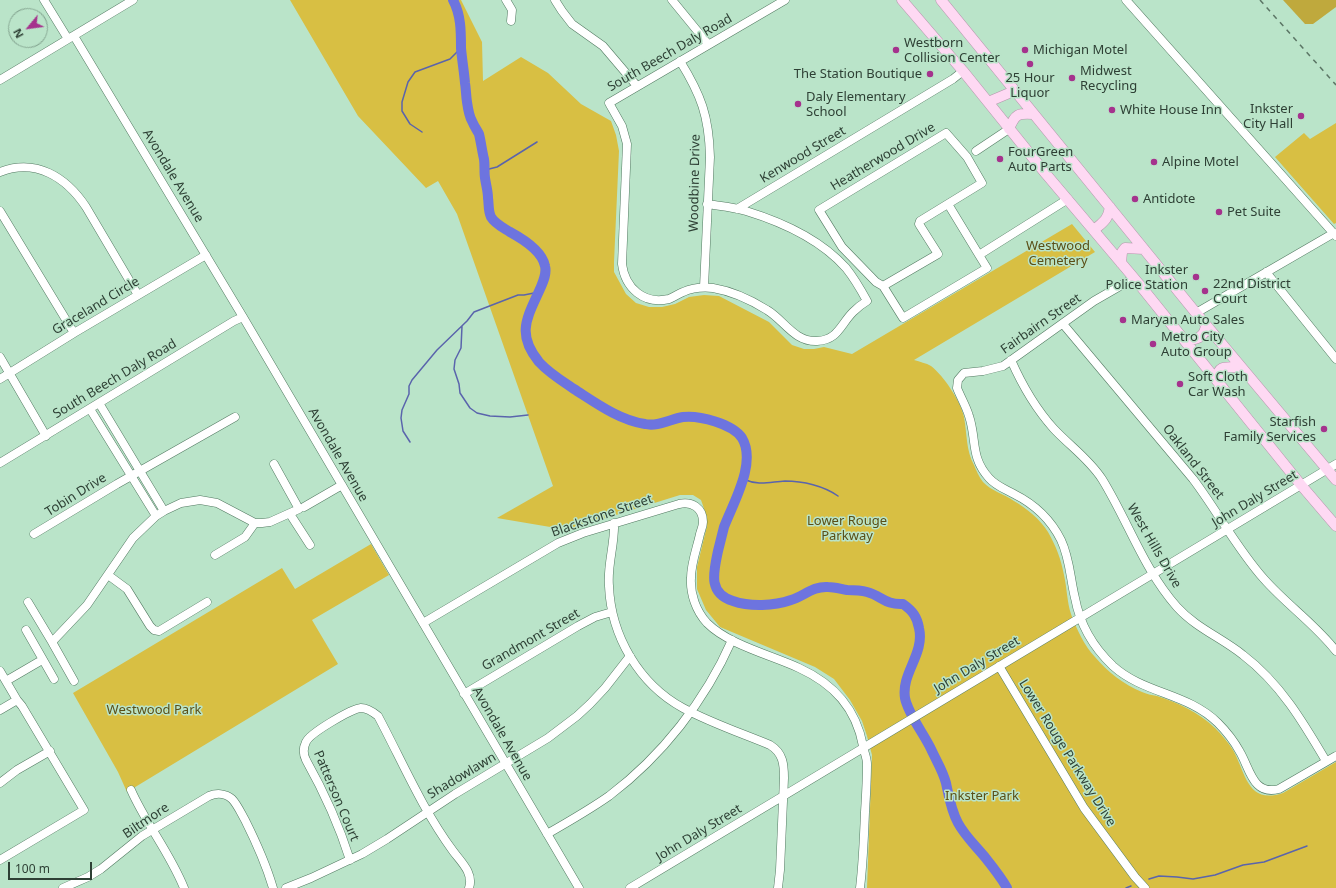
<!DOCTYPE html>
<html>
<head>
<meta charset="utf-8">
<style>
	body { margin:0 }
	#map { position:relative; width:1336px; height:888px; overflow:hidden; background:#bae4c9; font-family:"Noto Sans",sans-serif }
	canvas { display:block }
	.north { position:absolute; left:8px; top:8px; width:40px; height:40px; box-sizing:border-box; background:#bae4c9; border:1px solid #82a28e; border-radius:50%; rotate:241deg; font-size:11px; font-weight:700; line-height:16px; text-align:center; color:#2e4035 }
	.north::after { content:''; display:block; margin:auto; width:14px; height:18px; background:#a5328d; clip-path:polygon(50% 0,100% 100%,50% 72%,0 100%) }
	.scale { position:absolute; left:8px; top:862px; width:84px; height:18px; box-sizing:border-box; border:2px solid #2e4035; border-top:0; padding-left:5px; font-size:12px; line-height:14px; white-space:nowrap; color:#2e4035; -webkit-text-stroke:3px #bae4c9; paint-order:stroke }
</style>
</head>
<body>
<div id="map">
<canvas width="1336" height="888"></canvas>
<div class="north">N</div>
<div class="scale">100 m</div>
</div>
<script>
const c = document.querySelector('canvas').getContext('2d');
c.lineJoin = 'round';
function fill(path, color) {
  c.fillStyle = color;
  c.fill(path, 'evenodd');
}
function trace(path, color, width, dash) {
  c.strokeStyle = color;
  c.lineWidth = width;
  c.lineCap = dash ? 'butt' : 'round';
  c.setLineDash(dash || []);
  c.stroke(path);
}
function drawText(font, color, halo, rows, align = 'center') {
  c.font = font + ' "Noto Sans",sans-serif';
  c.lineWidth = 3;
  c.setLineDash([]);
  c.textBaseline = 'middle';
  c.strokeStyle = halo;
  c.fillStyle = color;
  for (const [text, x, y, turn = 0] of rows) {
    c.save();
    c.translate(x, y);
    c.rotate((+turn || 0) * Math.PI / 180);
    c.textAlign = isNaN(turn) ? turn : align;
    if (halo) c.strokeText(text, 0, 0);
    c.fillText(text, 0, 0);
    c.restore();
  }
}
fill(new Path2D(`
	M290 0H461L482 42 483 81 521 57 548 73 581 104 611 121 616 135 619 151 614 262V272L626 294 636 303 649 307H662L675 304 689 297 704 295 719 296 769 322 792 345 804 349H814L824 347 852 354 1072 224 1095 252 914 360C920 362 926 363 931 366 944 376 961 402 964 417 967 433 966 451 974 465 976 470 979 477 983 482 991 491 1004 494 1014 501 1026 508 1040 519 1048 532 1056 546 1061 559 1064 575 1067 588 1067 602 1071 614 1076 628 1085 647 1095 657 1107 671 1124 685 1142 692 1146 694 1152 695 1157 696 1179 703 1198 712 1215 728 1222 735 1228 742 1233 750 1246 773 1247 805 1283 793L1336 762V888H867L872 755 867 736 862 721 850 700 834 679 815 667 720 627 706 610 697 589V567L707 526 706 514 701 500 693 495H680L568 530 497 518 553 486 457 214 438 181 426 188 358 116Z
	M1336 123V223L1334 224 1275 157 1304 133 1310 139Z
	M371 544 389 575 312 620 338 664 127 792 118 772 73 693 282 568 295 589Z`), '#d8bf43');
fill(new Path2D(`
	M1283 0H1336V7L1313 24H1305Z`), '#bfa93d');
trace(new Path2D(`
	M422 132 410 124 402 111V102L408 82 415 72 450 59 461 48
	M485 170 497 167 537 142
	M462 326 461 348 455 360 454 369 459 384 460 393 470 408 477 413 490 416 510 417 528 415
	M410 442 403 431 401 418 402 410 409 394V386L412 380 437 350 467 321 474 312 518 295H524L539 292
	M743 479C759 486 769 482 785 481 803 481 824 486 838 496
	M1149 879 1159 876 1177 877 1193 879 1215 875 1243 865 1264 862 1307 846
	M1126 888 1131 886`), '#5a64ac', 1.5);
trace(new Path2D(`
	M453 0C461 15 461 31 461 48 462 60 464 71 465 83 466 89 466 96 467 102 468 109 469 116 472 121 474 126 477 130 479 134 481 142 482 151 484 159 485 165 484 172 485 178 486 185 488 191 488 198 489 204 488 211 491 217 495 224 504 228 510 232 523 239 542 251 545 266 547 274 543 282 540 289 527 318 516 334 539 362 549 373 562 381 574 389 596 403 619 420 645 424 658 427 670 419 683 417 699 415 733 424 742 438 757 463 733 503 724 527 722 535 720 543 718 551 714 571 707 593 733 601 750 607 774 606 791 600 804 596 813 586 828 587 834 587 841 589 847 590 854 590 860 590 867 592 882 596 885 605 903 604 913 611 917 617 919 628 925 654 901 673 905 698 908 714 924 734 931 749 936 760 943 771 946 783 949 797 951 810 958 823 965 836 975 845 984 856 992 866 1001 877 1007 888`), '#6d74df', 10);
const minor = new Path2D(`
	M44 0 68 39
	M506 0 512 10 511 21
	M555 0 562 11 572 24 603 46 637 86
	M672 0 708 44
	M1126 0 1336 236
	M74 36 243 317 579 888
	M680 61C701 95 709 116 710 157L704 287
	M0 80 133 0
	M946 133 967 157 982 183 920 221 919 224 938 254 883 286 876 282 842 247 819 210Z
	M976 151 1009 129
	M0 172C36 158 66 177 86 207L138 295
	M707 204C720 206 734 207 746 211 782 222 821 240 846 268 854 278 861 290 867 301 862 304 857 308 853 312 840 325 838 340 817 341 794 342 784 320 767 310 751 300 731 291 713 288 703 287 692 288 683 292 678 294 674 297 669 299 644 305 625 288 622 264L627 144 622 126 609 103 785 0
	M948 204 979 255
	M737 209 953 79 963 71
	M0 211 74 333
	M1266 272 1336 359
	M1134 278 1094 301 1003 366 983 371 964 373 958 380 957 388C961 398 966 406 969 416 977 440 970 457 989 478 996 486 1005 489 1014 494 1034 504 1051 520 1061 540 1070 559 1070 578 1075 598 1080 625 1093 647 1113 666 1144 694 1188 693 1218 723 1227 732 1234 741 1240 752 1250 769 1253 796 1279 789L1336 756
	M883 286 903 318 987 268 979 255 1068 199
	M1196 313 1334 233
	M1063 324 1193 479C1218 512 1237 549 1264 579 1287 605 1315 624 1336 651
	M0 357 46 436
	M1011 360C1022 385 1035 408 1054 429 1070 446 1089 459 1102 479 1128 521 1144 570 1177 607 1196 628 1222 638 1243 655 1280 683 1303 722 1326 761
	M0 379 74 333 206 255
	M99 403 164 511
	M90 409 156 516
	M0 463 234 321 243 317
	M304 507 342 485
	M290 514 310 545
	M614 523C615 544 607 565 609 586 611 636 639 684 683 708 711 723 741 733 770 745 783 753 784 764 784 778L780 870 778 888
	M34 534 117 484 235 417
	M215 555 245 537 255 523
	M108 575 127 589 150 626 154 630 159 631 207 602
	M28 602 52 642 87 605 133 538 156 516 164 511 181 503 200 500 217 503 255 523H262L270 522 299 509 274 464
	M423 623 558 543 583 533 679 504C692 501 703 508 703 522 703 526 701 530 700 534 697 548 691 563 691 578 690 594 696 611 707 623 729 645 771 655 799 668 834 684 856 708 863 746 864 752 867 758 867 764 867 780 866 796 865 812 864 838 863 863 860 888
	M26 630 54 679
	M52 642 74 681
	M999 666 1084 808 1135 877 1145 888
	M0 671 17 700
	M6 681 42 660
	M464 694 578 626 595 617 612 612
	M0 710 17 700 22 706 84 810 0 860
	M0 783 17 770 50 751
	M131 790C146 824 170 853 184 888
	M547 834C568 822 589 810 609 796 662 756 705 701 732 640
	M350 860C339 825 324 792 306 760 303 754 303 748 306 742 310 733 351 709 361 708 367 708 373 712 378 716 402 761 422 809 453 851 461 862 474 873 469 888
	M63 888 88 877 101 869 142 836 209 796C216 793 225 793 232 799 237 804 241 813 245 820 256 842 266 864 273 888
	M286 888 311 878 362 854 387 839 455 794 548 738 577 716 590 704 605 688 630 656
	M630 888 1336 464`);
const major = new Path2D(`
	M902 0 963 71 1046 174 1139 284 1301 485 1336 526
	M941 0 1196 313 1336 480
	M988 102 1014 91
	M1009 129C1015 114 1018 113 1033 114
	M1094 230C1103 222 1108 220 1110 207
	M1121 263 1122 252 1125 248 1144 249
	M1184 340C1196 340 1205 338 1206 325
	M1219 384C1214 363 1228 367 1242 368`);
trace(minor, '#527961', 9);
trace(major, '#b593ab', 11);
trace(minor, '#fff', 8);
trace(major, '#fed9f3', 10);
trace(new Path2D(`
	M1260 0 1336 85`), '#5b7565', 1.5, [5, 5]);
for (const [x, y, r, color] of [
	[896,50,4,"#a5328d"],
	[1025,50,4,"#a5328d"],
	[1030,64,4,"#a5328d"],
	[930,74,4,"#a5328d"],
	[1072,78,4,"#a5328d"],
	[798,104,4,"#a5328d"],
	[1112,110,4,"#a5328d"],
	[1301,116,4,"#a5328d"],
	[1000,159,4,"#a5328d"],
	[1154,162,4,"#a5328d"],
	[1135,199,4,"#a5328d"],
	[1219,212,4,"#a5328d"],
	[1196,277,4,"#a5328d"],
	[1205,291,4,"#a5328d"],
	[1123,320,4,"#a5328d"],
	[1153,344,4,"#a5328d"],
	[1180,384,4,"#a5328d"],
	[1324,429,4,"#a5328d"]
]) {
  const dot = new Path2D();
  dot.arc(x, y, r, 0, 2 * Math.PI);
  c.fillStyle = color;
  c.fill(dot);
  trace(dot, '#bae4c9', 1.5);
}
drawText('13px', '#2e4035', '#bae4c9', [
	["Westborn",904,43],
	["Collision Center",904,58],
	["Michigan Motel",1033,50],
	["Midwest",1080,71],
	["Recycling",1080,86],
	["The Station Boutique",922,74,"right"],
	["25 Hour",1030,78,"center"],
	["Liquor",1030,93,"center"],
	["Daly Elementary",806,97],
	["School",806,112],
	["Inkster",1293,109,"right"],
	["City Hall",1293,124,"right"],
	["White House Inn",1120,110],
	["FourGreen",1008,152],
	["Auto Parts",1008,167],
	["Alpine Motel",1162,162],
	["Antidote",1143,199],
	["Pet Suite",1227,212],
	["Inkster",1188,270,"right"],
	["Police Station",1188,285,"right"],
	["22nd District",1213,284],
	["Court",1213,299],
	["Maryan Auto Sales",1131,320],
	["Metro City",1161,337],
	["Auto Group",1161,352],
	["Soft Cloth",1188,377],
	["Car Wash",1188,392],
	["Starfish",1316,422,"right"],
	["Family Services",1316,437,"right"]
], 'left');
drawText('13px', '#2e4035', '#bae4c9', [
	["South Beech Daly Road",670,53,-30],
	["Kenwood Street",803,155,-31],
	["Heatherwood Drive",883,157,-31],
	["Avondale Avenue",173,176,59],
	["Woodbine Drive",695,183,-89],
	["Graceland Circle",96,306,-31],
	["Fairbairn Street",1041,324,-35],
	["South Beech Daly Road",115,379,-31],
	["Avondale Avenue",338,455,60],
	["Oakland Street",1193,462,52],
	["Tobin Drive",76,495,-32],
	["John Daly Street",1255,499,-31],
	["Blackstone Street",602,516,-19],
	["West Hills Drive",1154,546,60],
	["Grandmont Street",531,640,-30],
	["John Daly Street",977,665,-31],
	["Avondale Avenue",502,734,60],
	["Lower Rouge Parkway Drive",1067,753,58],
	["Shadowlawn",462,776,-31],
	["Patterson Court",336,796,67],
	["Biltmore",146,821,-34],
	["John Daly Street",699,833,-31]
]);
drawText('13px', '#5a4e16', '#bae4c9', [
	["Westwood",1058,246],
	["Cemetery",1058,261],
	["Lower Rouge",847,521],
	["Parkway",847,536],
	["Westwood Park",154,710],
	["Inkster Park",982,796]
]);
</script>
</body>
</html>
